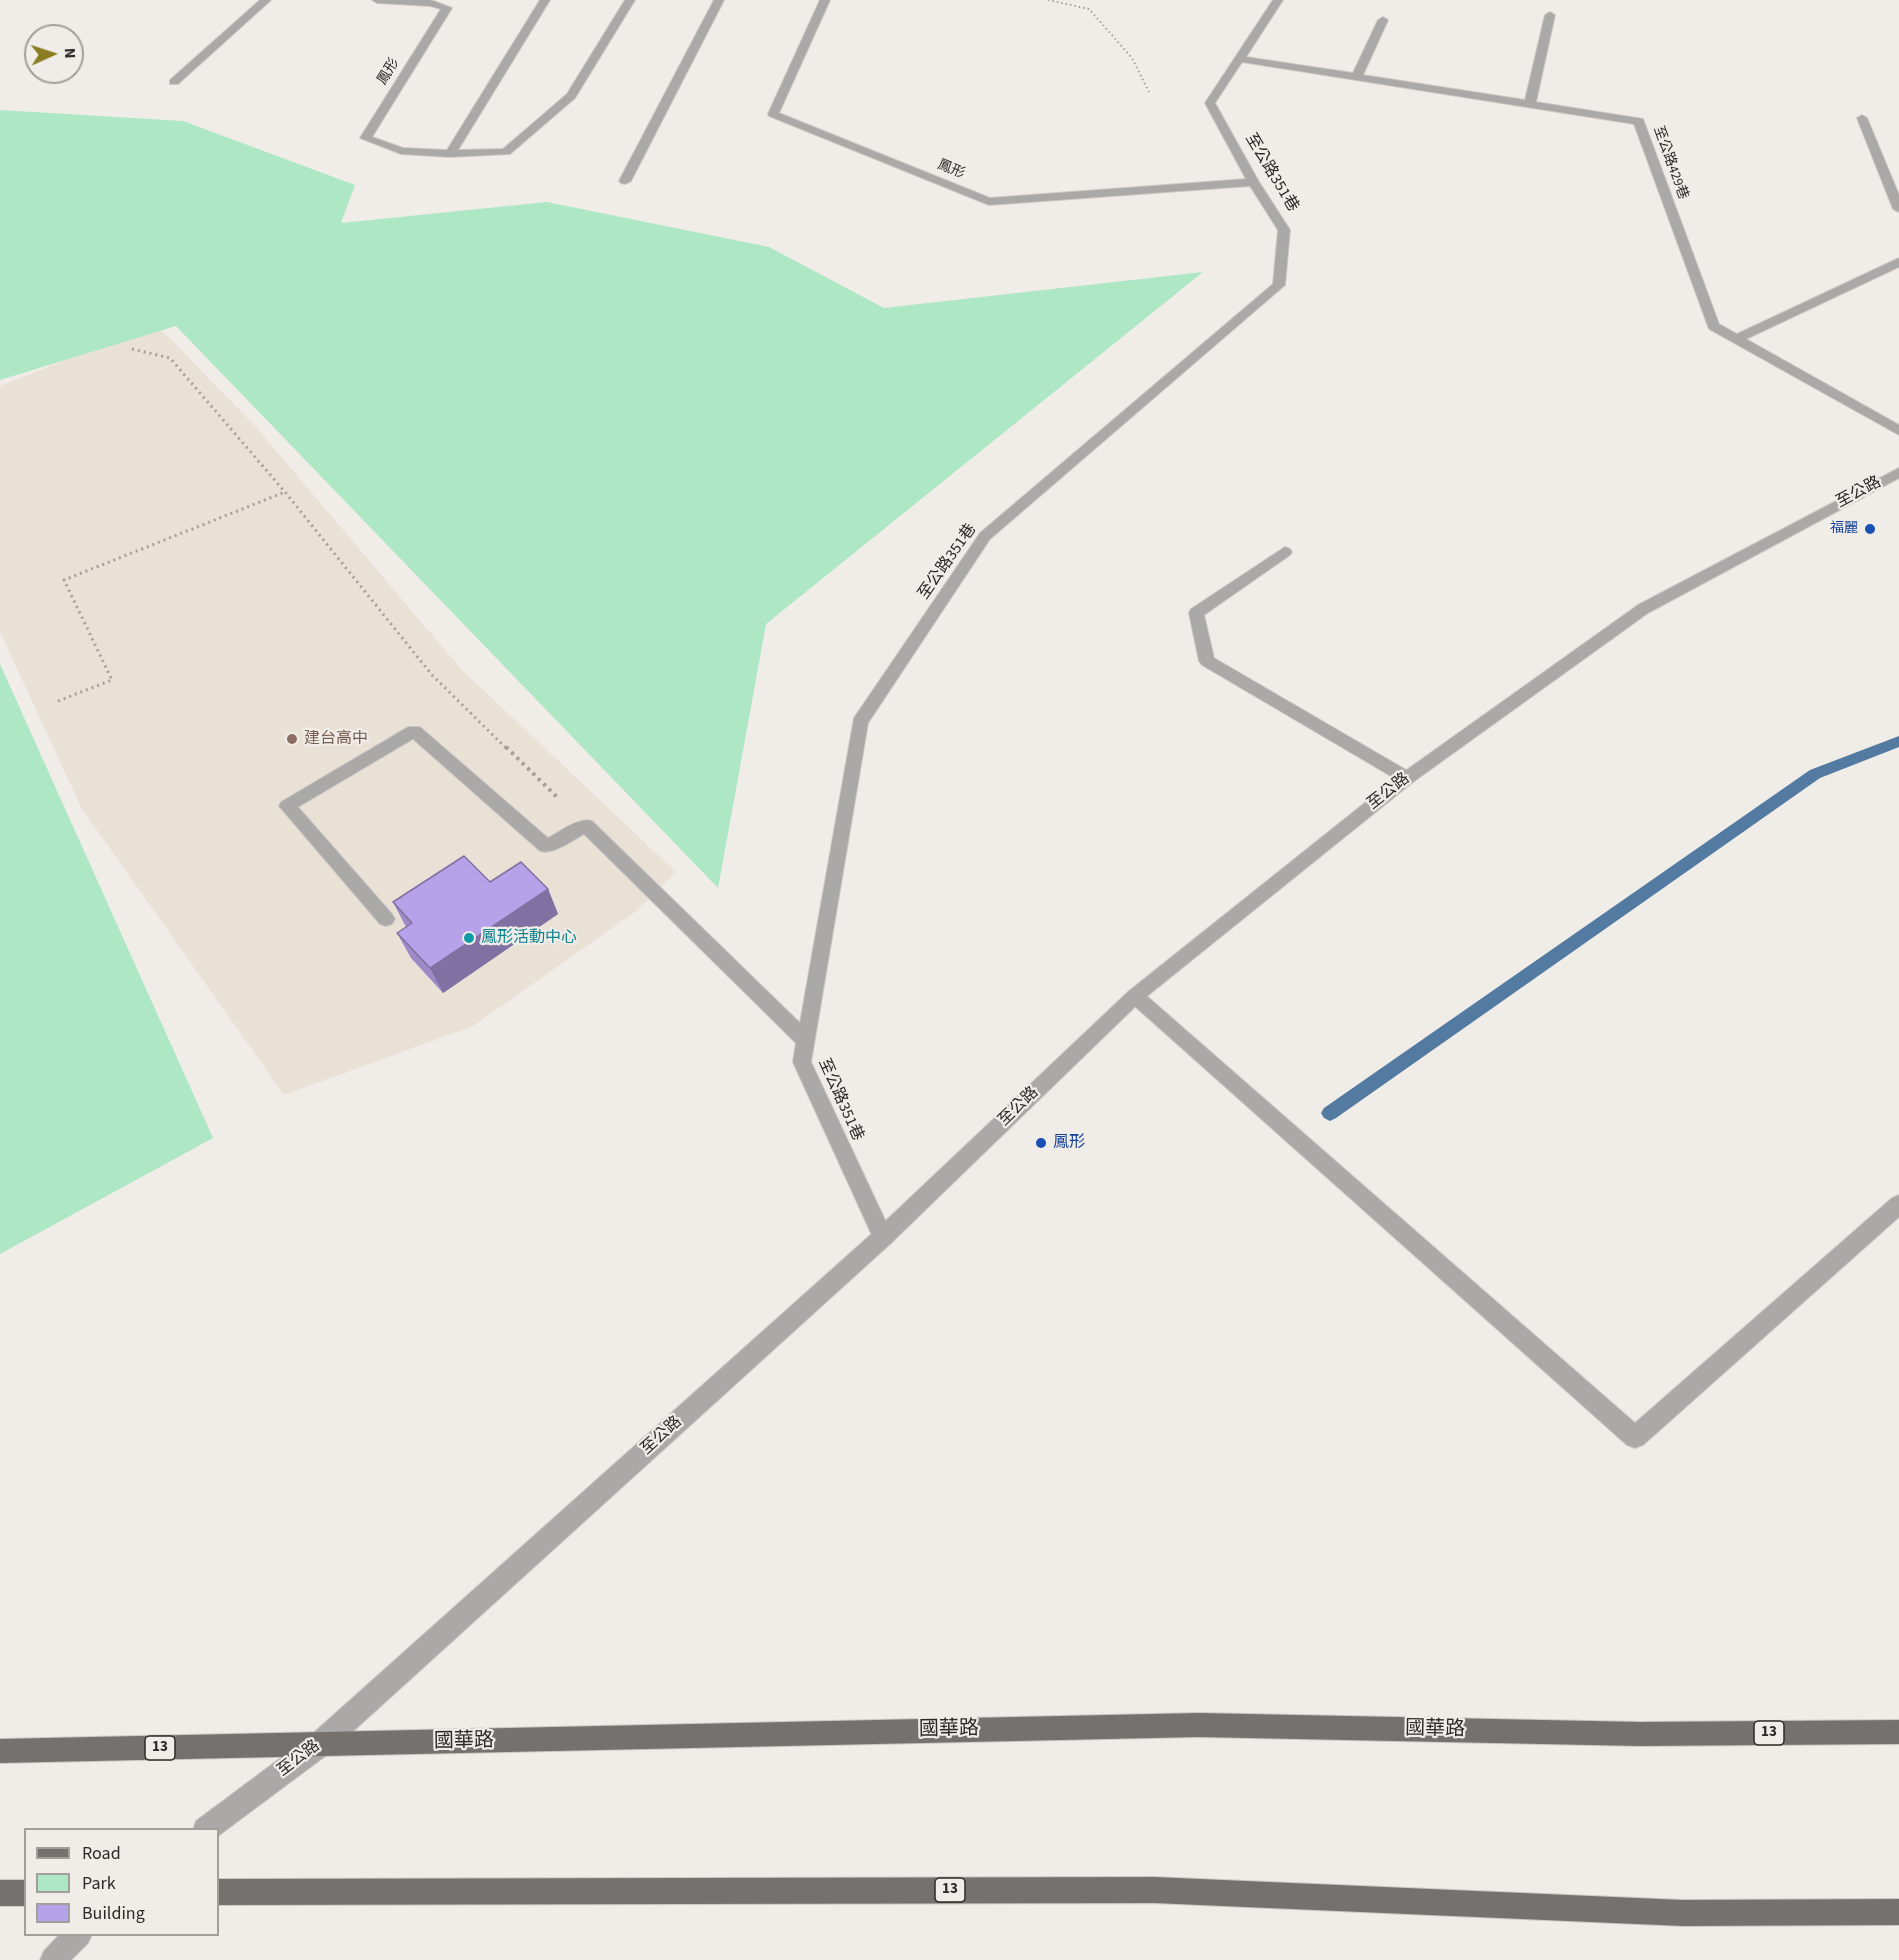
<!DOCTYPE html>
<html>
<head>
<meta charset="utf-8">
<style>
	body { margin:0 }
	#map { position:relative; width:1899px; height:1960px; overflow:hidden; background:#f0ece8; font-family:"Source Sans 3",sans-serif }
	canvas { display:block }
	.legend { position:absolute; left:24px; top:1828px; width:195px; height:108px; box-sizing:border-box; background:#f0ece8; border:2px solid #a29e9c; margin:0; padding:8px 10px; list-style:none; font-size:18px; color:#2c2a29 }
	.legend li { display:flex; align-items:center; gap:12px; height:30px }
	.legend b { width:30px; border:2px solid #a29e9c }
	.north { position:absolute; left:24px; top:24px; width:60px; height:60px; box-sizing:border-box; background:#f0ece8; border:2px solid #a29e9c; border-radius:50%; rotate:87deg; font-size:16px; font-weight:700; line-height:24px; text-align:center; color:#2c2a29 }
	.north::after { content:''; display:block; margin:auto; width:21px; height:27px; background:#897c21; clip-path:polygon(50% 0,100% 100%,50% 72%,0 100%) }
</style>
</head>
<body>
<div id="map">
<canvas width="1899" height="1960"></canvas>
<ul class="legend">
<li><b style="height:8px;background:#75716f"></b>Road</li>
<li><b style="height:16px;background:#aee7c4"></b>Park</li>
<li><b style="height:16px;background:#b6a2e8"></b>Building</li>
</ul>
<div class="north">N</div>
</div>
<script>
const c = document.querySelector('canvas').getContext('2d');
c.lineJoin = 'round';
function fill(path, color) {
  c.fillStyle = color;
  c.fill(path, 'evenodd');
}
function trace(path, color, width, dash) {
  c.strokeStyle = color;
  c.lineWidth = width;
  c.lineCap = dash ? 'butt' : 'round';
  c.setLineDash(dash || []);
  c.stroke(path);
}
function drawText(font, color, halo, rows, align = 'center') {
  c.font = font + ' "Source Sans 3","Noto Sans TC",sans-serif';
  c.lineWidth = 4.5;
  c.setLineDash([]);
  c.textBaseline = 'middle';
  c.strokeStyle = halo;
  c.fillStyle = color;
  for (const [text, x, y, turn = 0] of rows) {
    c.save();
    c.translate(x, y);
    c.rotate((+turn || 0) * Math.PI / 180);
    c.textAlign = isNaN(turn) ? turn : align;
    if (halo) c.strokeText(text, 0, 0);
    c.fillText(text, 0, 0);
    c.restore();
  }
}
fill(new Path2D(`
	M156 324 255 426 461 669 676 872 635 912 473 1026 284 1095 82 809 0 632V386Z`), '#e9e0d6');
fill(new Path2D(`
	M0 110 183 121 355 185 341 223 547 202 769 247 884 308 1203 272 766 624 718 888 176 326 0 380Z
	M0 664 213 1138 0 1254Z`), '#aee7c4');
fill(new Path2D(`
	M1899 736V747L1820 778 1336 1118 1330 1121 1324 1118 1321 1113 1324 1108 1810 770Z`), '#537aa1');
const service = new Path2D(`
	M260 0H271L178 84H170V80Z
	M372 0H431L452 8 372 137 403 148 447 150 540 0H550L458 150 503 149 567 94 625 0H635L575 98 510 154 450 157 401 154 360 138 441 9 430 6 377 3Z
	M714 0H724L631 181 625 184 621 183 619 181Z
	M820 0H830L779 113 990 198 1246 179 1205 103 1273 0H1283L1246 57 1353 73 1378 20 1383 17 1388 20 1363 75 1525 100 1545 15 1550 12 1555 15 1536 102 1643 119 1719 324 1737 334 1899 258V267L1746 339 1899 425V435L1709 329 1634 124 1242 62 1215 103 1259 182 1290 230 1285 285 990 539 868 723 811 1062 893 1237 890 1244 883 1246 876 1244 793 1062 796 1043 584 834C572 841 553 855 540 851L413 739 298 807 392 914 395 919 392 924 386 926 380 924 279 806 281 802 408 727H420L548 838C560 832 578 817 592 821L800 1023 854 718 980 533 1273 284 1278 230 1250 186 989 205 769 116 768 114Z
	M1862 115 1867 118 1899 195V212L1893 209 1857 118Z
	M1285 547 1290 549 1292 552 1290 555 1204 615 1214 658 1413 774 1415 778 1413 782 1407 784 1401 782 1202 665 1199 661 1189 613 1191 609Z
	M1135 988 1141 991 1635 1423 1892 1198 1899 1195V1217L1643 1445 1635 1448 1627 1445 1129 1001 1126 996 1129 991Z`);
const tertiary = new Path2D(`
	M1899 468V478L1648 613 1413 782 1141 1001 890 1244 328 1754 218 1836V1830H193L196 1821 310 1736 876 1230 1129 991 1401 774 1638 605Z
	M60 1934H92L88 1943 71 1960H40L44 1951Z`);
const primary = new Path2D(`
	M1199 1713 1640 1722 1899 1720V1744L1640 1746 1199 1737 0 1763V1739Z
	M1154 1877 1683 1900 1899 1899V1925L1683 1926 1154 1903 218 1905V1879Z
	M0 1880H26V1906H0Z`);
trace(service, '#cdc9c6', 2);
trace(tertiary, '#cdc9c6', 2);
trace(primary, '#cdc9c6', 2);
trace(new Path2D(`
	M1048 0 1089 9 1132 58 1149 92`), '#a3a09d', 2, [1.5, 3]);
trace(new Path2D(`
	M132 349 170 358 285 492 432 675 507 749
	M58 701 112 680 64 580 285 492`), '#a3a09d', 3, [2, 4]);
trace(new Path2D(`
	M506 747 558 798`), '#a3a09d', 4, [3, 4.5]);
fill(service, '#aba9a8');
fill(tertiary, '#aba9a8');
fill(primary, '#75716f');
fill(new Path2D(`
	M490 882 548 889 558 914 443 993 411 958 397 933 406 927 393 902Z`), '#9d8bc8');
fill(new Path2D(`
	M548 889 558 914 443 993 430 968Z`), '#7f71a2');
const building = new Path2D(`
	M464 856 490 882 521 862 548 889 430 968 397 933 412 923 393 902Z`);
fill(building, '#b6a2e8');
trace(building, '#7f71a2', 1.5);
for (const [x, y, r, color] of [
	[1870,529,6,"#1a4fb4"],
	[292,739,6,"#8d6e63"],
	[469,938,6,"#0f9aa8"],
	[1041,1143,6,"#1a4fb4"]
]) {
  const dot = new Path2D();
  dot.arc(x, y, r, 0, 2 * Math.PI);
  c.fillStyle = color;
  c.fill(dot);
  trace(dot, '#f0ece8', 2);
}
drawText('14px', '#2c2a29', '#f0ece8', [
	["鳳形",389,72,-58],
	["至公路429巷",1670,163,70],
	["鳳形",951,170,22]
]);
drawText('14px', '#164399', '#f0ece8', [
	["福麗",1858,529]
], 'right');
for (const [x, y, w] of [
	[1769,1733,30],
	[160,1748,30],
	[950,1890,30]
]) {
  const box = new Path2D();
  box.roundRect(x - w / 2, y - 12, w, 24, 4.5);
  c.fillStyle = '#f0ece8';
  c.fill(box);
  trace(box, '#2c2a29', 1.5);
}
drawText('bold 15px', '#2c2a29', null, [
	["13",1769,1733],
	["13",160,1748],
	["13",950,1890]
]);
drawText('16px', '#2c2a29', '#f0ece8', [
	["至公路351巷",1271,173,59],
	["至公路",1859,493,-28],
	["至公路351巷",948,562,-55],
	["至公路",1389,792,-38],
	["至公路351巷",840,1100,66],
	["至公路",1019,1107,-44],
	["至公路",662,1436,-42],
	["至公路",299,1759,-37]
]);
drawText('16px', '#785e54', '#f0ece8', [
	["建台高中",304,739]
], 'left');
drawText('16px', '#0d838f', '#f0ece8', [
	["鳳形活動中心",481,938]
], 'left');
drawText('16px', '#164399', '#f0ece8', [
	["鳳形",1053,1143]
], 'left');
drawText('20px', '#2c2a29', '#f0ece8', [
	["國華路",949,1730,-1],
	["國華路",1435,1730,1],
	["國華路",464,1742,-1]
]);
</script>
</body>
</html>
